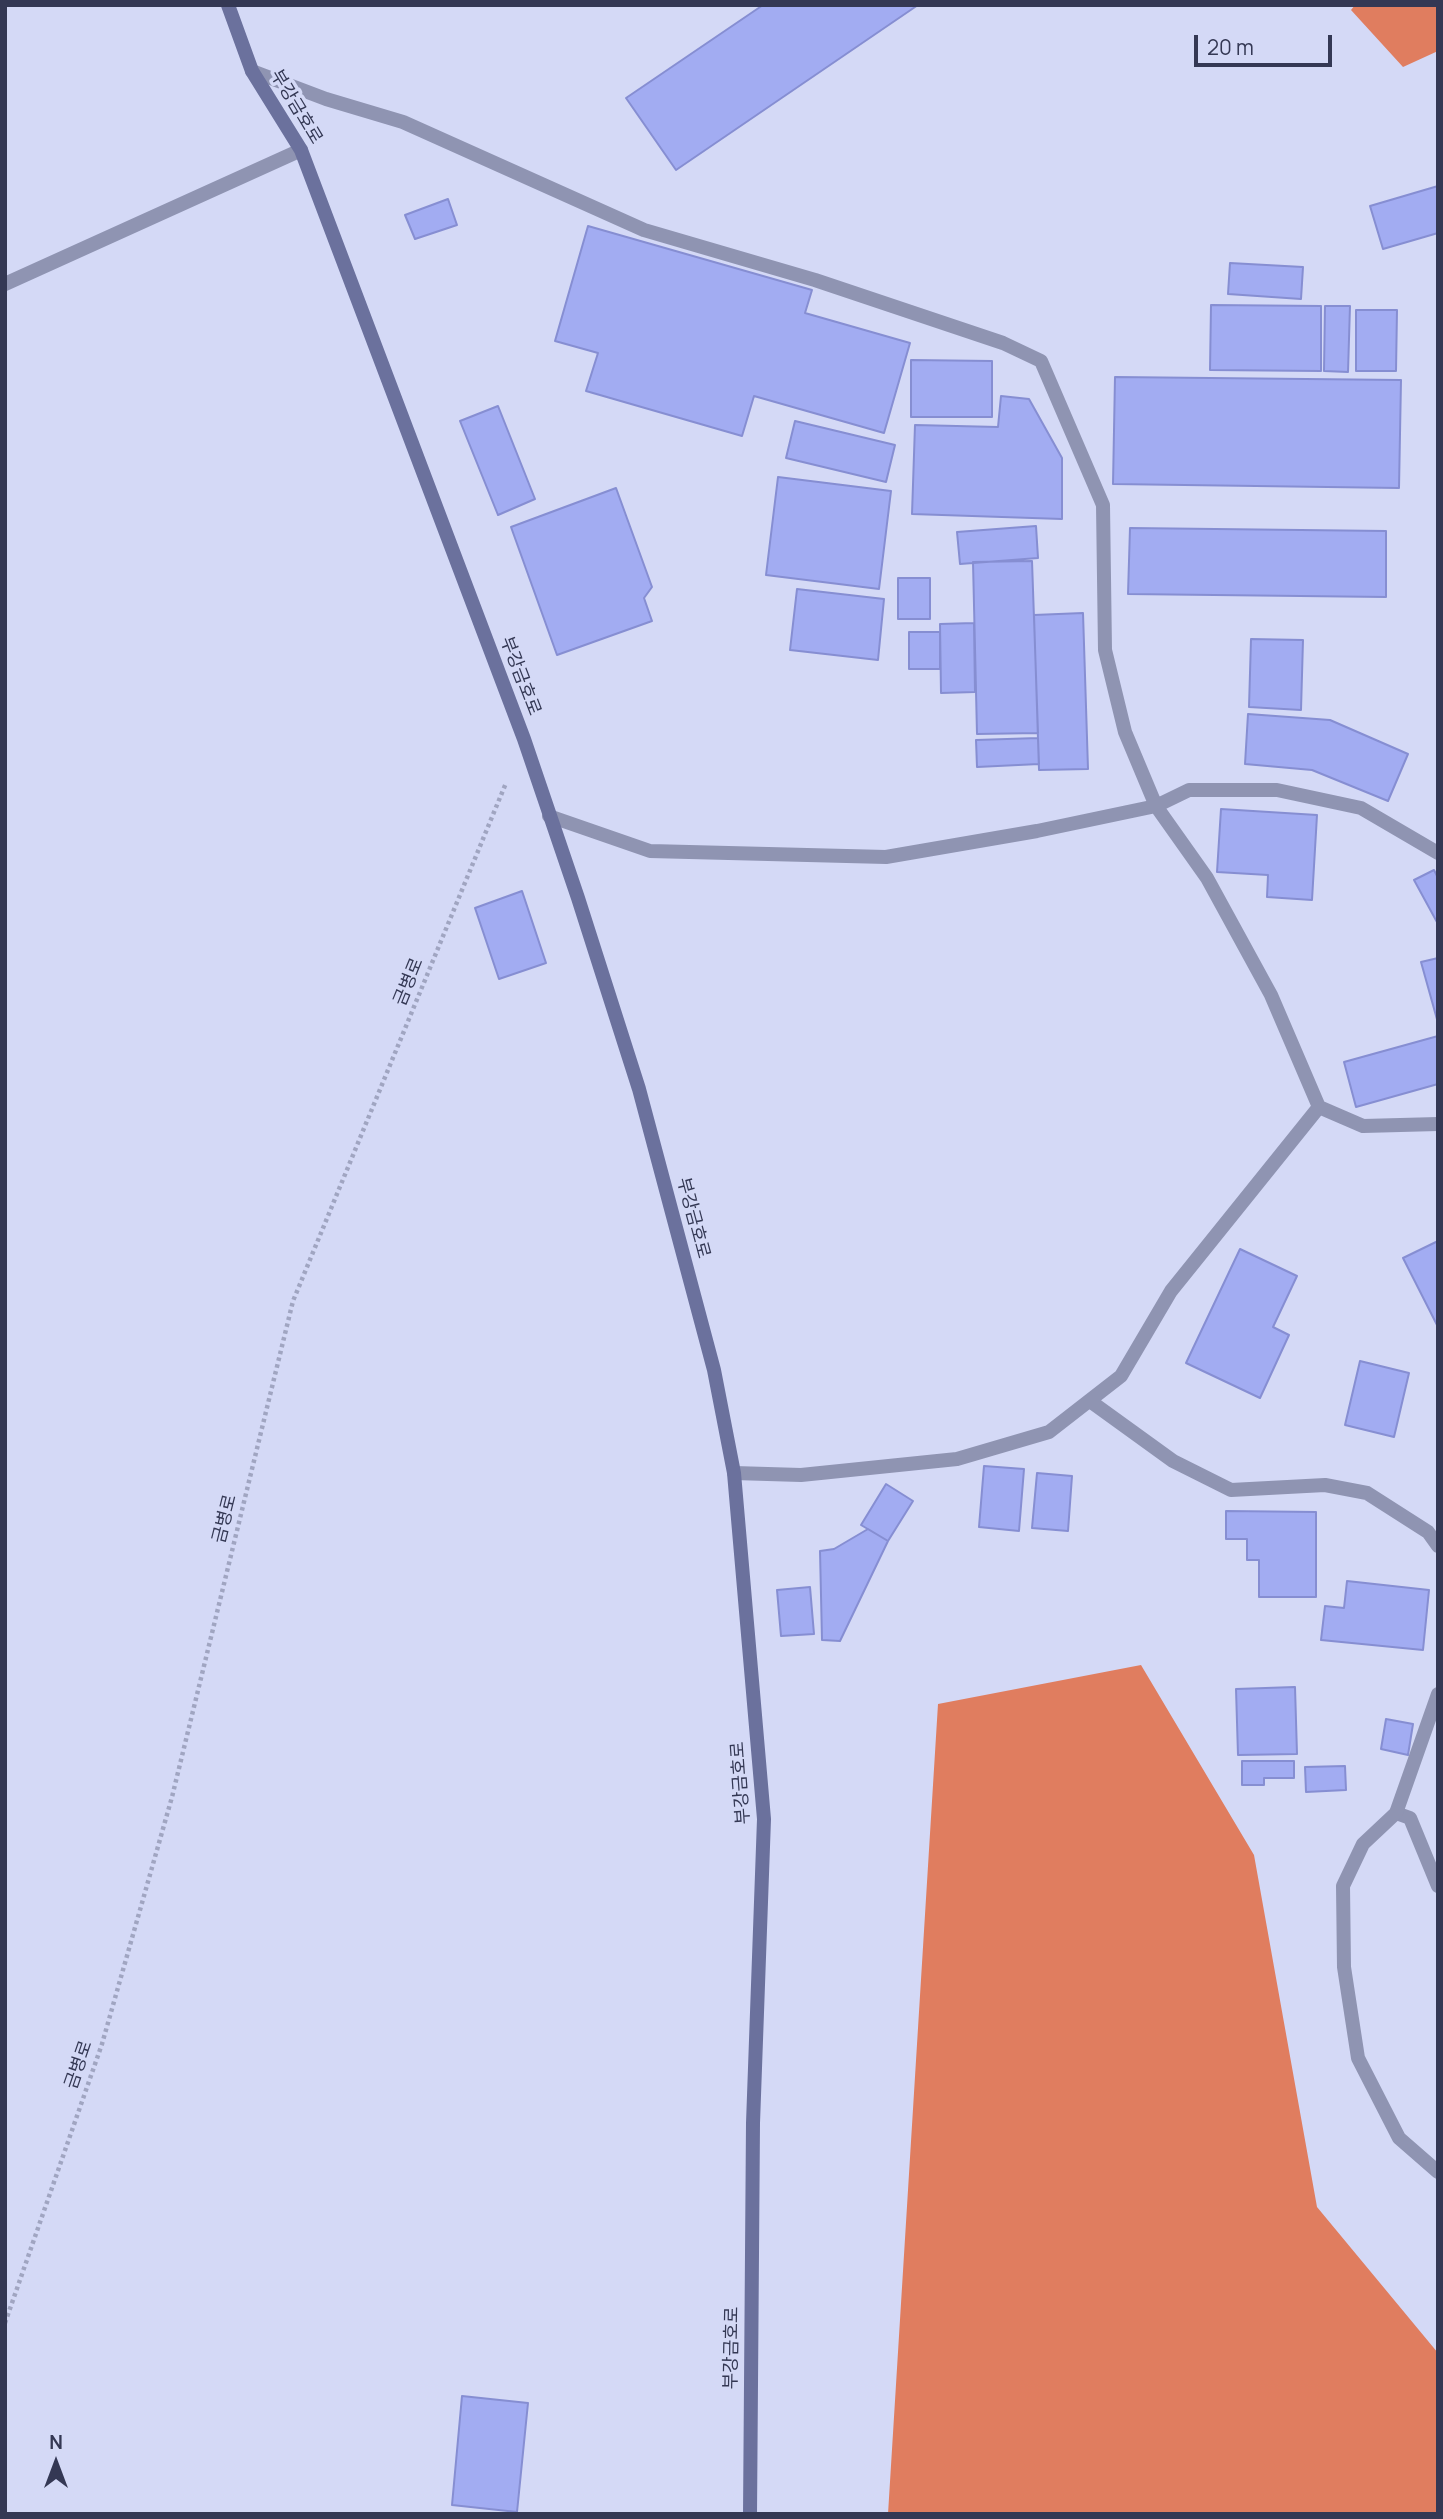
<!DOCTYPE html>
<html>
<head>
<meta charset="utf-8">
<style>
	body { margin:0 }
	#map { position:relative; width:1443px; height:2519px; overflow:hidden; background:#d4d9f6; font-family:Manrope,sans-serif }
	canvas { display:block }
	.frame { position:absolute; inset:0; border:7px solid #343854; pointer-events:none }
	.north { position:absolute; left:21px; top:2428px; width:70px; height:70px; -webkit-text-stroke:5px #d4d9f6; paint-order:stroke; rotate:0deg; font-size:19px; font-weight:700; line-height:28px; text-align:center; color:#343854 }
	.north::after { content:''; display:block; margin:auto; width:24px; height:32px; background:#343854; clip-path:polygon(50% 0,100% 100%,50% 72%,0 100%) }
	.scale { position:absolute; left:1194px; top:35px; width:138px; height:32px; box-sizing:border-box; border:4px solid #343854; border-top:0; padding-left:9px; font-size:21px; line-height:24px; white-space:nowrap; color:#343854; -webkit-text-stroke:5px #d4d9f6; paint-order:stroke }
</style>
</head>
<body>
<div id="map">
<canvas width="1443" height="2519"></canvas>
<div class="frame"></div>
<div class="north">N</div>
<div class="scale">20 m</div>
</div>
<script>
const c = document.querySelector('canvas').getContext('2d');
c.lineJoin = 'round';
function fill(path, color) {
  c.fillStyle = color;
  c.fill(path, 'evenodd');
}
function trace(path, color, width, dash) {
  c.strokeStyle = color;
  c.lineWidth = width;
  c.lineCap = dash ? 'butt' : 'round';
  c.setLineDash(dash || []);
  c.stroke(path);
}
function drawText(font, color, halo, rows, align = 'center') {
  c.font = font + ' Manrope,"Noto Sans KR",sans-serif';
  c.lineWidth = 7;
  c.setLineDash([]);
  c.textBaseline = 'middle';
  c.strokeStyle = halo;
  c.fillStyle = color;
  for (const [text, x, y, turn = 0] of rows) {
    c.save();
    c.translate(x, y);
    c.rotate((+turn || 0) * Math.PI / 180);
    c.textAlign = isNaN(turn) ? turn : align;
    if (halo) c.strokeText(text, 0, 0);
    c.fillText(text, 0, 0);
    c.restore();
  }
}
fill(new Path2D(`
	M1355 5H1438V51L1403 67 1351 10Z
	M1141 1665 1254 1855 1317 2207 1438 2353V2514H888L938 1704Z`), '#e07d5f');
const building = new Path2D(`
	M763 5H918L676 170 626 98Z
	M1438 186V233L1383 249 1370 206Z
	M448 199 457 225 415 239 405 215Z
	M588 226 812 290 805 313 910 343 884 433 754 396 742 436 586 391 598 353 555 341Z
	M1230 263 1303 267 1301 299 1228 294Z
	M1211 305 1321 306V371L1210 370Z
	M1325 306H1350L1348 372 1324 371Z
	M1356 310H1397L1396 371H1356Z
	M911 360 992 361V417H911Z
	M1115 377 1401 380 1399 488 1113 484Z
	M1001 396 1029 399 1062 458V519L912 514 915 425 998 427Z
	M498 406 535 499 498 515 460 421Z
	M795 421 895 445 886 482 786 458Z
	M778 477 891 491 879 589 766 575Z
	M616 488 652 587 644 598 652 621 557 655 511 527Z
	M1036 526 1038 558 960 564 957 532Z
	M1130 528 1386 531V597L1128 594Z
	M1032 561 1038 733 977 734 973 562Z
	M898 578H930V619H898Z
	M797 589 884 599 878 660 790 650Z
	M1083 613 1088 769 1039 770 1034 615Z
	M974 623 975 692 941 693 940 624Z
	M909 632H940V669H909Z
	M1251 639 1303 640 1301 710 1249 707Z
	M1248 714 1330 720 1408 754 1388 801 1312 770 1245 764Z
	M1038 738 1039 764 977 767 976 740Z
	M1221 809 1317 815 1312 900 1267 897 1268 875 1217 872Z
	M1434 870 1438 878V924L1414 880Z
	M522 891 546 963 499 979 475 908Z
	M1438 958V1023L1421 962Z
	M1438 1036V1084L1356 1107 1344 1062Z
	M1438 1241V1327L1403 1258Z
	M1240 1249 1297 1276 1273 1327 1289 1335 1260 1398 1186 1363Z
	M1360 1361 1409 1373 1394 1437 1345 1425Z
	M984 1466 1024 1469 1019 1531 979 1527Z
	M1037 1473 1072 1476 1068 1531 1032 1528Z
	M886 1484 913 1501 888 1541 861 1525Z
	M1226 1511 1316 1512V1597H1259V1560H1247V1539H1226Z
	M868 1529 888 1541 840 1641 822 1640 820 1551 834 1549Z
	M1347 1581 1429 1590 1423 1650 1321 1640 1325 1606 1344 1608Z
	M810 1587 814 1634 781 1636 777 1590Z
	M1295 1687 1297 1754 1238 1755 1236 1689Z
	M1386 1719 1413 1724 1408 1755 1381 1749Z
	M1242 1761H1294V1778H1264V1785H1242Z
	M1345 1766 1346 1790 1306 1792 1305 1767Z
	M462 2396 528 2403 517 2512 452 2505Z`);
fill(building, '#a2acf2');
trace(building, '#868ed2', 2);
trace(new Path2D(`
	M5 2323 102 2044 172 1797 293 1301 506 783`), '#a0a5c1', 4.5, [3.5, 3.5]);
trace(new Path2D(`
	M5 284 301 150
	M1396 1813 1410 1818 1438 1886`), '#8f94b2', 14);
trace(new Path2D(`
	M252 71 326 99 403 122 644 230 815 280 1003 343 1041 361 1103 505 1105 650 1125 732 1156 806 1207 878 1271 995 1319 1107 1171 1291 1121 1376 1049 1432 957 1459 801 1475 734 1473
	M549 816 650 851 886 857 1037 831 1156 806 1189 790H1277L1361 808 1438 853
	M1319 1107 1363 1126 1438 1124
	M1090 1401 1173 1461 1231 1490 1325 1485 1367 1493 1428 1532 1438 1546
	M1438 1694 1396 1813 1363 1844 1343 1886 1344 1967 1358 2058 1399 2138 1438 2172`), '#8f94b2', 14);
trace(new Path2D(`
	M228 5 252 71 301 150 524 739 578 898 639 1089 714 1370 734 1473 764 1819 753 2123 750 2514`), '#6b719d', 14);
drawText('18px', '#343854', '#d4d9f6', [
	["부강금호로",296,107,59],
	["부강금호로",520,676,69],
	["금병로",409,982,-68],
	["부강금호로",693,1218,75],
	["금병로",225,1519,-76],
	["부강금호로",741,1783,-94],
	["금병로",79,2065,-71],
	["부강금호로",732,2348,-89]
]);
</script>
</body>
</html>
